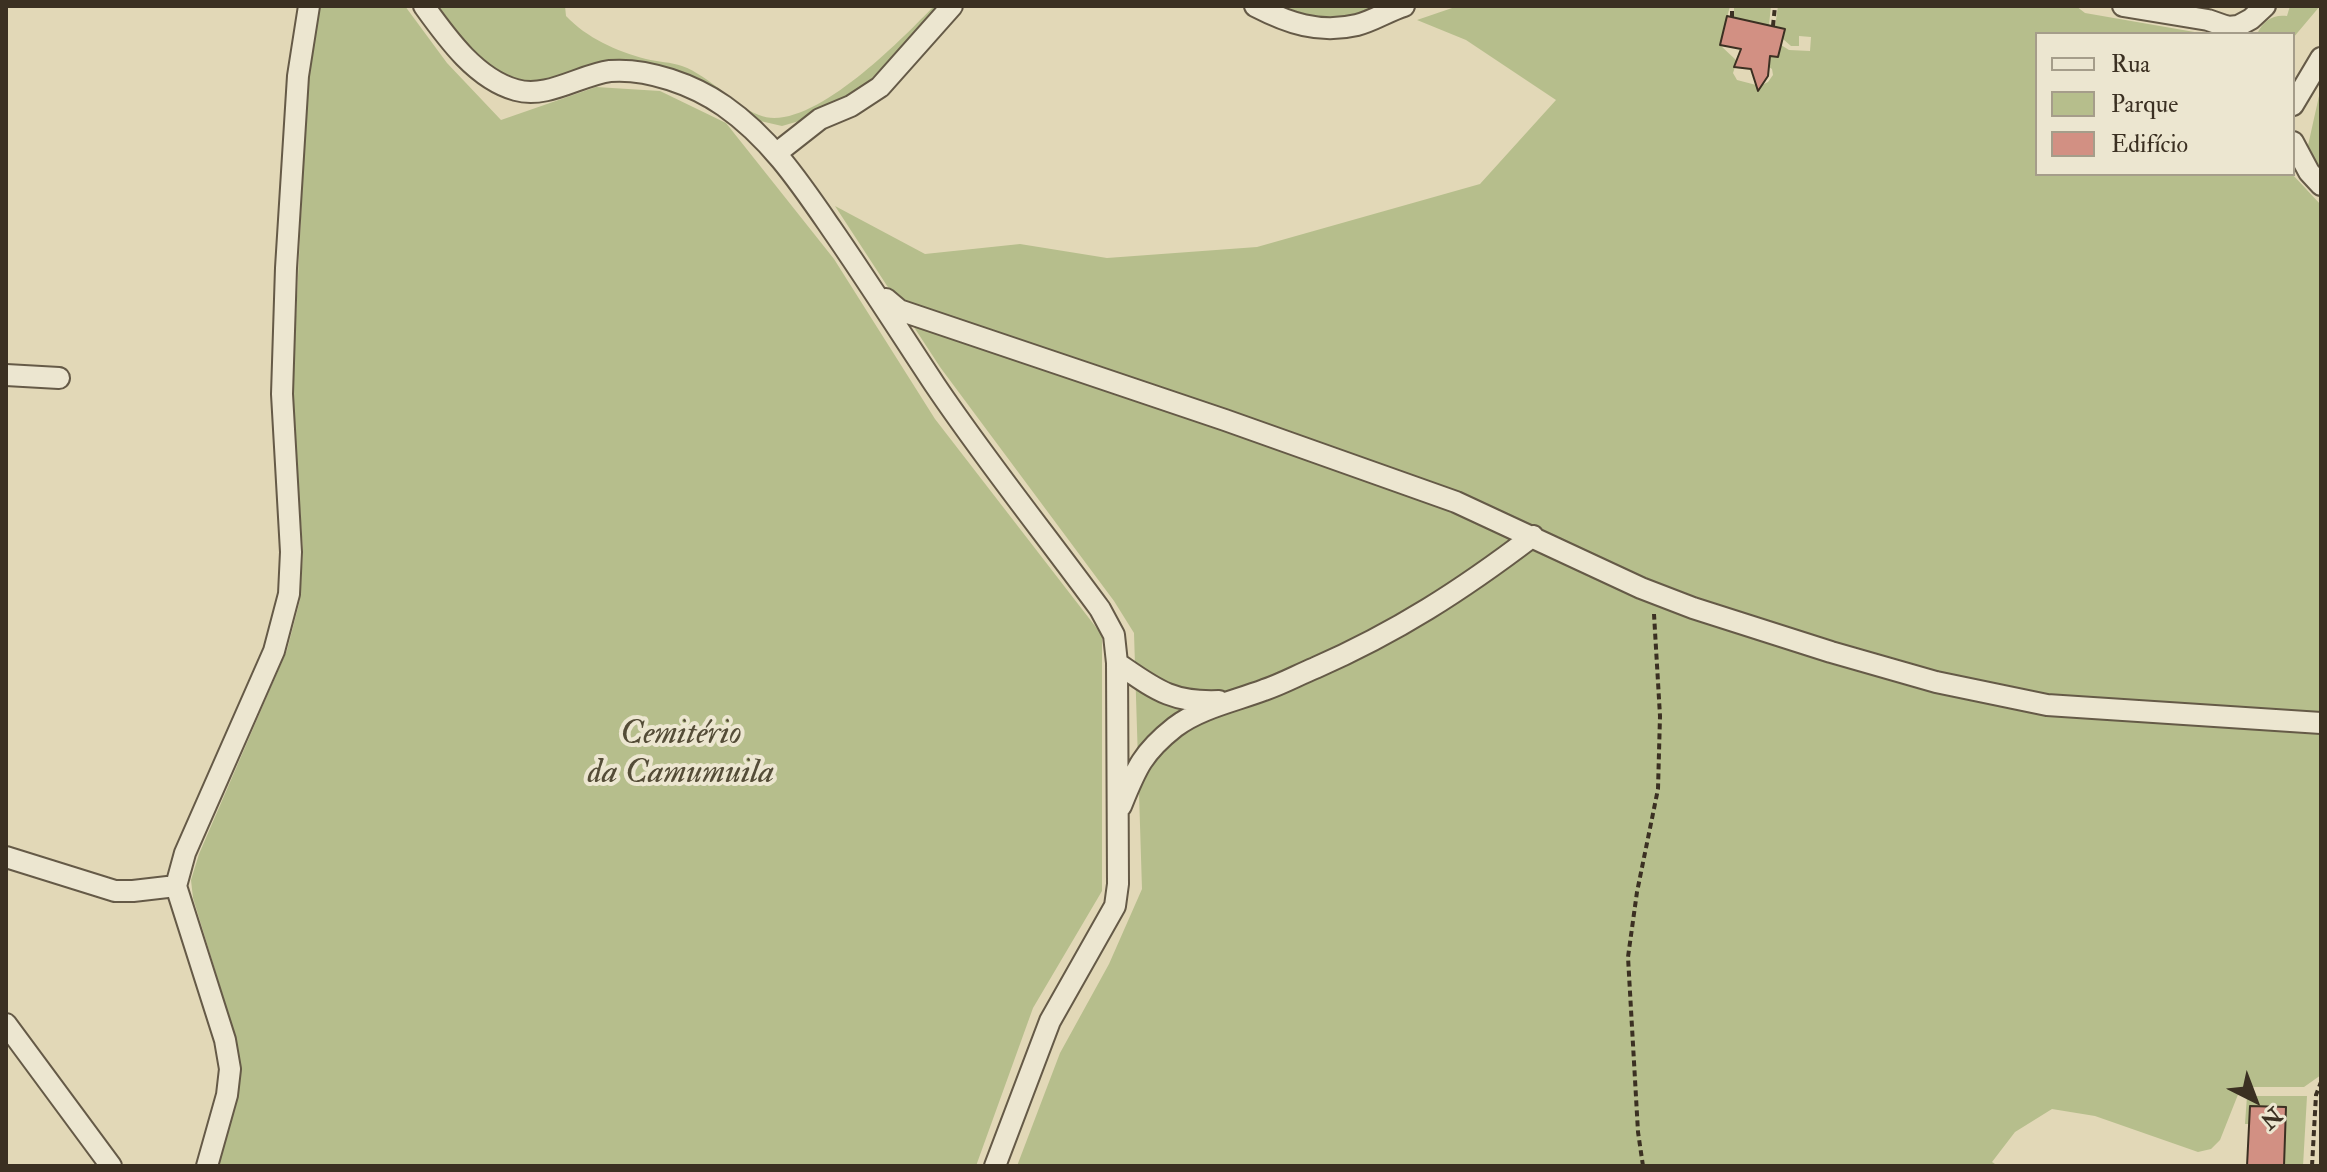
<!DOCTYPE html>
<html>
<head>
<meta charset="utf-8">
<style>
	body { margin:0 }
	#map { position:relative; width:2327px; height:1172px; overflow:hidden; background:#e2d8b7; font-family:"IM FELL Double Pica",serif }
	canvas { display:block }
	.frame { position:absolute; inset:0; border:8px solid #3b3022; pointer-events:none }
	.legend { position:absolute; left:2035px; top:32px; width:260px; height:144px; box-sizing:border-box; background:#ece6d0; border:2px solid #a59d8a; margin:0; padding:10px 14px; list-style:none; font-size:24px; color:#3b3022 }
	.legend li { display:flex; align-items:center; gap:16px; height:40px }
	.legend b { width:40px; border:2px solid #a59d8a }
	.north { position:absolute; left:2215px; top:1060px; width:80px; height:80px; -webkit-text-stroke:6px #ece6d0; paint-order:stroke; rotate:138deg; font-size:22px; font-weight:700; line-height:32px; text-align:center; color:#3b3022 }
	.north::after { content:''; display:block; margin:auto; width:28px; height:36px; background:#3b3022; clip-path:polygon(50% 0,100% 100%,50% 72%,0 100%) }
</style>
</head>
<body>
<div id="map">
<canvas width="2327" height="1172"></canvas>
<div class="frame"></div>
<ul class="legend">
<li><b style="height:10px;background:#ece6d0"></b>Rua</li>
<li><b style="height:22px;background:#b6be8c"></b>Parque</li>
<li><b style="height:22px;background:#d29083"></b>Edifício</li>
</ul>
<div class="north">N</div>
</div>
<script>
const c = document.querySelector('canvas').getContext('2d');
c.lineJoin = 'round';
function fill(path, color) {
  c.fillStyle = color;
  c.fill(path, 'evenodd');
}
function trace(path, color, width, dash) {
  c.strokeStyle = color;
  c.lineWidth = width;
  c.lineCap = dash ? 'butt' : 'round';
  c.setLineDash(dash || []);
  c.stroke(path);
}
function drawText(font, color, halo, rows, align = 'center') {
  c.font = font + ' "IM FELL Double Pica",serif';
  c.lineWidth = 8;
  c.setLineDash([]);
  c.textBaseline = 'middle';
  c.strokeStyle = halo;
  c.fillStyle = color;
  for (const [text, x, y, turn = 0] of rows) {
    c.save();
    c.translate(x, y);
    c.rotate((+turn || 0) * Math.PI / 180);
    c.textAlign = isNaN(turn) ? turn : align;
    if (halo) c.strokeText(text, 0, 0);
    c.fillText(text, 0, 0);
    c.restore();
  }
}
fill(new Path2D(`
	M316 6H405L447 63 501 120 596 87 660 91 726 123 834 259 935 419 1102 635V891L1033 1008 976 1166H217L237 1093 239 1059 234 1032 193 898 191 880 199 854 287 650 300 600 303 551 292 397 308 76Z
	M431 6H565L566 16C587 38 616 51 646 59 658 62 671 62 682 66 710 76 733 105 759 115 808 136 902 39 934 6H941L870 80 842 101 806 119 782 126 756 120 650 70 524 84 492 71 464 46Z
	M1274 6H1380L1341 19 1318 22Z
	M1458 6H1730L1720 45 1737 61 1733 73 1737 80 1760 86 1768 82 1773 75 1772 69 1763 63 1760 53 1778 57 1781 45 1789 50 1810 51 1811 37 1799 36V46H1791L1783 39 1785 29 1775 27 1778 6H2076L2085 13 2206 34H2037V174H2292L2321 205V1075L2304 1087H2241L2220 1140 2211 1149 2198 1152 2095 1116 2052 1109 2015 1132 1992 1162 1998 1166H1017L1060 1053 1109 964 1142 889 1134 633 1114 601 940 367 835 206 925 254 1020 244 1107 258 1257 247 1480 184 1556 100 1466 40 1417 20Z
	M1734 6H1771L1769 25 1734 18Z
	M2290 6H2320L2293 38V34H2257C2263 21 2273 14 2287 16Z
	M2321 87V175L2307 150Z
	M2247 1096H2307L2303 1166H2247L2249 1124H2245Z`), '#b6be8c');
const building = new Path2D(`
	M1727 16 1785 29 1778 57 1770 56 1768 76 1758 91 1751 69 1734 67 1741 49 1720 45Z
	M2250 1106 2286 1107 2284 1166H2247Z`);
fill(building, '#d29083');
trace(building, '#3b3022', 2);
const minor = new Path2D(`
	M424 6C447 38 476 79 516 90 547 99 580 75 610 71 648 68 694 85 724 106 770 138 800 183 831 228 867 280 900 332 935 385 987 462 1045 534 1100 609L1114 635 1117 663 1118 884 1115 906 1050 1021 995 1166
	M1255 6C1288 23 1319 34 1357 25 1373 21 1388 11 1404 6
	M2123 6 2208 20 2228 27 2238 26 2251 19 2265 6
	M2293 105 2321 58
	M2293 142 2309 172 2321 185
	M778 152 820 119 851 106 880 87 952 6
	M886 299 899 310 1225 420 1456 502 1641 588 1693 608 1831 652 1936 682 2047 705 2321 723
	M6 375 59 378
	M1117 663C1155 689 1171 703 1219 701
	M1121 806C1136 769 1142 753 1175 727 1200 708 1235 701 1264 690 1282 684 1298 675 1315 668 1397 632 1462 590 1533 536
	M6 857 115 891H133L176 886
	M6 1024 111 1166
	M207 1166 227 1095 230 1069 225 1040 176 886 185 853 274 651 289 594 291 552 282 394 286 268 298 76 309 6`);
trace(minor, '#655a47', 24);
trace(new Path2D(`
	M1732 17V6
	M1773 26 1775 6
	M1643 1166 1638 1132 1628 957 1637 892 1658 789 1660 716 1654 614
	M2312 1166 2316 1095 2321 1082`), '#3b3022', 4, [6, 4]);
trace(minor, '#ece6d0', 20);
drawText('italic 34px', '#544c37', '#ece6d0', [
	["Cemitério",681,736],
	["da Camumuila",681,775]
]);
</script>
</body>
</html>
